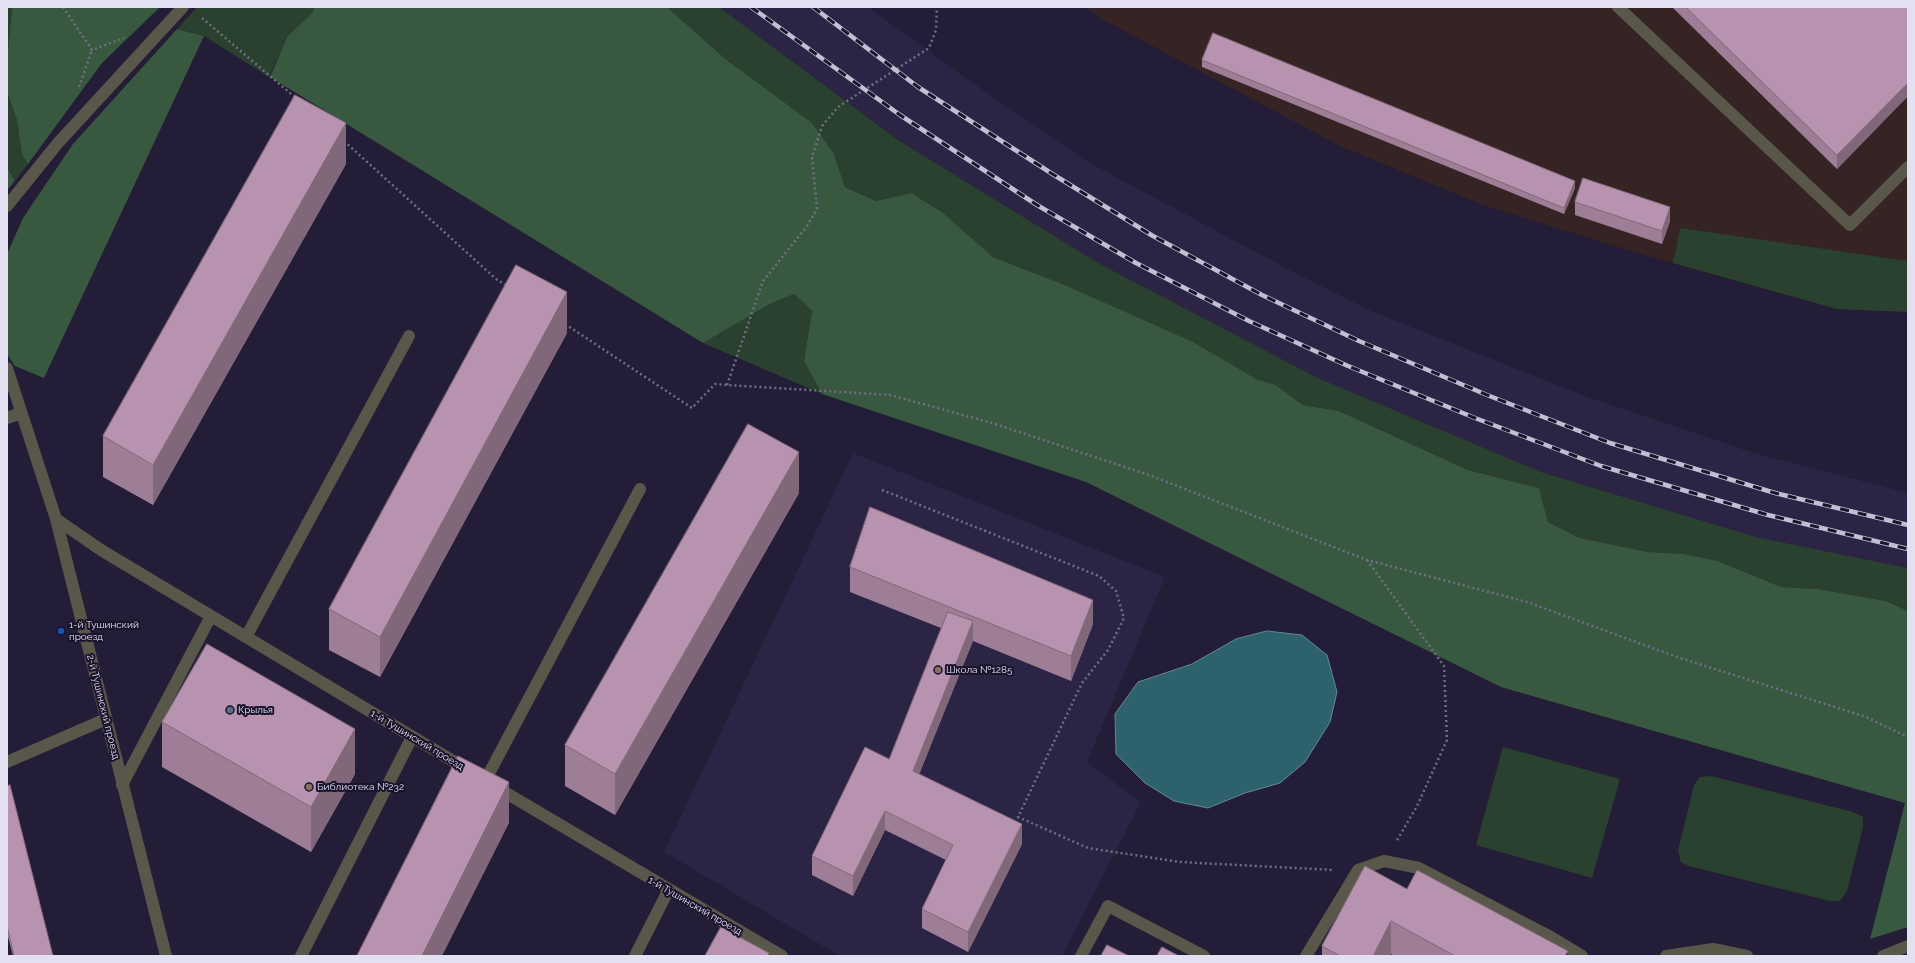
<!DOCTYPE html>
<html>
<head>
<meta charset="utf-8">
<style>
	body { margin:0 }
	#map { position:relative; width:1915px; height:963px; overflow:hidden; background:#231d37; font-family:Raleway,sans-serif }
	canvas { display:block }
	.frame { position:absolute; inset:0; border:8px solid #e3e0f2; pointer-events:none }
</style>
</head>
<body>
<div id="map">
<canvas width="1915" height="963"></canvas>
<div class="frame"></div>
</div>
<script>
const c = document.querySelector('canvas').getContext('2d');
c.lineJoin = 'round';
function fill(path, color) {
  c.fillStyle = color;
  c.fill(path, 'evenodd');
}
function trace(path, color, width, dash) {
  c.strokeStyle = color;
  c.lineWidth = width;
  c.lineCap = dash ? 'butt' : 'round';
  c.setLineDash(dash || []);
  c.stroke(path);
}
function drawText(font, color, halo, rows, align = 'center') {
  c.font = font + ' Raleway,sans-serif';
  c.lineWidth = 4;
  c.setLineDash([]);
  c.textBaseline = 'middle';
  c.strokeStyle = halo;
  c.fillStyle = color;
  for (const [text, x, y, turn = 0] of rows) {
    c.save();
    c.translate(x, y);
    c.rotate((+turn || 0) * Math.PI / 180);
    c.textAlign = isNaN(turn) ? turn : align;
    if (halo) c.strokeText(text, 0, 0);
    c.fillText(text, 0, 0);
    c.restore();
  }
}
fill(new Path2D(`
	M1086 7H1908V312L1837 309 1644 255 1483 205 1340 146 1100 18Z`), '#362324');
fill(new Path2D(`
	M719 7H868L964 77 1088 162 1280 265 1369 310 1587 397 1754 453 1908 493V568L1756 537 1541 472 1318 378 1100 264 898 140Z
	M853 453 1165 577 1087 762 1141 802 1062 956H840L664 852Z`), '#2c2444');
fill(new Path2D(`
	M7 7H12L7 61Z
	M197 7H314L313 12 287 37 269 77 204 36 177 29Z
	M667 7H719L898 140 1100 264 1318 378 1541 472 1756 537 1908 568V611L1886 601 1818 589 1781 587 1718 561 1684 554 1648 552 1580 538 1548 522 1539 488 1468 470 1339 411 1303 405 1276 385 1256 379 1060 283 993 257 942 212 911 193 876 201 845 187 834 154Z
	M7 92 17 120 22 155 28 164 15 181 7 167Z
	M1680 228 1908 261V312L1837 309 1673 263Z
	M794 294 812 311 804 361 822 394 703 343 770 304Z
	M1503 747 1620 779 1592 878 1476 845Z
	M1711 776 1853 812 1863 817V827L1847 891 1840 901H1830L1689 866 1681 862 1678 851 1694 785 1700 777Z`), '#29412e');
fill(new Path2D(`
	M12 7H160L102 63 28 164 22 155 17 120 7 92V61Z
	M314 7H667L728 61 812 123 834 154 845 187 876 201 911 193 942 212 993 257 1060 283 1193 342 1256 379 1276 385 1303 405 1339 411 1468 470 1539 488 1548 522 1580 538 1648 552 1684 554 1718 561 1781 587 1818 589 1886 601 1908 611V927L1870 939 1905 803 1501 687 1086 482 822 394 804 361 812 311 794 294 770 304 703 343 270 77 287 37 313 12Z
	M177 29 204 36 44 378 15 366 7 354V254L23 218 73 144Z
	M7 167 15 181 7 190Z`), '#38593f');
const water = new Path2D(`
	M1267 631 1302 635 1327 655 1337 692 1330 722 1305 762 1280 783 1245 793 1208 808 1174 801 1145 783 1116 754 1115 714 1138 682 1192 664 1236 639Z`);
fill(water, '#2d626c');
trace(water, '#648894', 1);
trace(new Path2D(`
	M63 7 92 50 124 38
	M202 18 297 99
	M79 87 92 50
	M344 141 496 279 507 286
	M565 324 692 408 715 384 727 385 890 395 992 423 1149 475 1367 560 1527 602 1677 657 1866 717 1908 737
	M727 385 763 281 807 226 817 209 812 157 822 126 838 107 929 48 936 30 937 7
	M882 490 1099 576 1116 591 1124 618 1108 650 1082 683 1018 817 1088 848 1180 862 1334 870
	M1367 560 1444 666 1447 740 1417 806 1396 842`), '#736e85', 2.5, [2, 3]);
trace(new Path2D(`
	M1618 7 1850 225 1908 167
	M7 206 58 143 183 7
	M7 368 56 519 166 956
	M7 418 21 413
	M56 519 101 550 468 770
	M246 637 409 336
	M7 762 106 719
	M485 781 640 489
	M122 785 211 616
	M496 787 782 956
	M301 956 412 737
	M635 956 668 891
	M1081 956 1108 906 1204 956
	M1306 956 1358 870 1384 861 1419 868 1549 936 1582 956
	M1666 956 1713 949 1747 956
	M1883 956 1908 946`), '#595749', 12);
const rail = new Path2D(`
	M751 7 900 115 1037 205 1136 263 1249 321 1348 366 1475 418 1601 466 1768 515 1908 549
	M813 7 918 87 1054 175 1153 236 1262 295 1359 341 1487 395 1610 443 1775 493 1908 525`);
trace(rail, '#c3bfd3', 4.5);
trace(rail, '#1a132c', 3, [9]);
fill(new Path2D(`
	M1672 7H1908V96L1837 169Z
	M1202 60 1575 188 1564 214 1202 67Z
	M346 164 153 505 103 477V436Z
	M1575 202 1670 221 1662 244 1575 215Z
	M567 333 380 677 329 650V609Z
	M799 493 615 815 565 786V745Z
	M850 567 1093 624 1071 681 973 641 919 774 1022 844 968 952 922 928V909L946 860 885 830 853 896 812 875V856L889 759 941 628 850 592Z
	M162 722 355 774 311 852 162 767Z
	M7 786 53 956H13L7 933Z
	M1407 889 1568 956H1394L1391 954V956H1322V946Z`), '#9e7e96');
fill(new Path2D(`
	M1908 83V96L1837 169V155Z
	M346 123V164L153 505V465Z
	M1575 181V188L1564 214V208Z
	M1670 207V221L1662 244V231Z
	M567 292V333L380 677V637Z
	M799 452V493L615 815V774Z
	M1093 600V624L1071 681V656Z
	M973 621V640L913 790V771Z
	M355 729V774L311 852V807Z
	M509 782V823L442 956H422Z
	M885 811V830L853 896V876Z
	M1022 824V844L968 952V932Z
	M1391 921V956H1373Z`), '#81677a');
const building = new Path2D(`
	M1686 7H1908V83L1837 155Z
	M1213 33 1575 181 1564 208 1202 60Z
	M295 95 346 123 153 465 103 436Z
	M1583 178 1670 207 1662 231 1575 202Z
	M516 265 567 292 380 637 329 609Z
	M748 424 799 452 615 774 565 745Z
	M870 507 1093 600 1071 656 850 567Z
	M948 612 973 621 913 771 1022 824 968 932 922 909 953 845 885 811 853 876 812 856 865 747 889 759Z
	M207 644 355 729 311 807 162 722Z
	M458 756 509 782 422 956H357Z
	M10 785 53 956H14L7 926V786Z
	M1365 866 1407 889 1417 870 1568 951 1565 956H1455L1391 921 1373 956H1340L1322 946Z
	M721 927 769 953 768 956H705Z
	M1107 945 1129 956H1101Z
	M1162 947 1179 956H1157Z`);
fill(building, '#b893af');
trace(building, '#81677a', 1);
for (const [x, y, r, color] of [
	[61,631,4,"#1a4fb4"],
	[938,670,4,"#8d6e63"],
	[230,710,4,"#5c6f8a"],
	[309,787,4,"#8d6e63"]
]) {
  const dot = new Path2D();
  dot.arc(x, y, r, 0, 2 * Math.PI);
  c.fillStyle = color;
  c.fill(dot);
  trace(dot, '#1a132c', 1.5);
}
drawText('10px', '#e3e0f2', '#1a132c', [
	["1-й Тушинский",69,625],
	["проезд",69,637],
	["Школа №1285",946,670],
	["Крылья",238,710],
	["Библиотека №232",317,787]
], 'left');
drawText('10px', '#e3e0f2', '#1a132c', [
	["2-й Тушинский проезд",103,707,76],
	["1-й Тушинский проезд",417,740,31],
	["1-й Тушинский проезд",695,906,30]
]);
</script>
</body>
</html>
